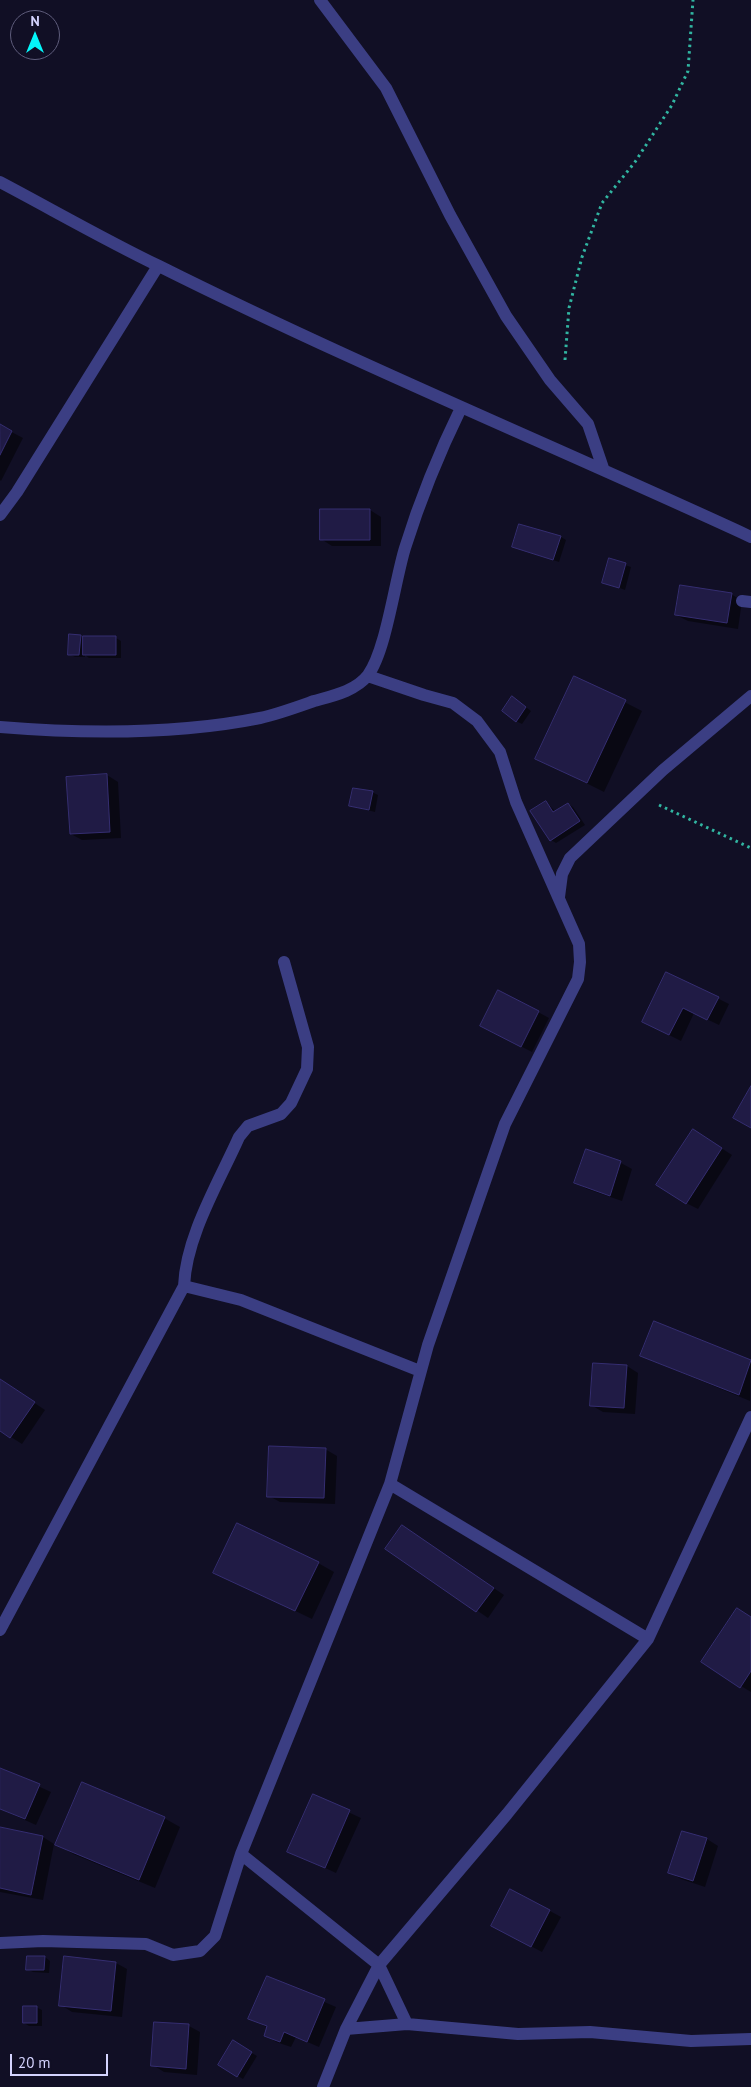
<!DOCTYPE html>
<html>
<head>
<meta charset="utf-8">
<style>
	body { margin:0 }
	#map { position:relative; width:751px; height:2087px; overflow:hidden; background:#110f25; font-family:"PT Sans",sans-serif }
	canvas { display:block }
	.north { position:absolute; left:10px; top:10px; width:50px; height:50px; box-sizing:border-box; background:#110f25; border:1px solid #5f5d7c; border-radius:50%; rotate:0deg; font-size:14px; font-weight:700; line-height:20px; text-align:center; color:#d4d3fe }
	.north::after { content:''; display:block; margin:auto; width:18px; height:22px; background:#04f6f9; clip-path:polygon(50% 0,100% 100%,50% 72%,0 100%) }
	.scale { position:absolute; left:10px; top:2054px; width:98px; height:22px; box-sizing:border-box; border:2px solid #d4d3fe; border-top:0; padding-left:6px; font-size:15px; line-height:18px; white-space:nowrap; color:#d4d3fe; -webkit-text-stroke:4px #110f25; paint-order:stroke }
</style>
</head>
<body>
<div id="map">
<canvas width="751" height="2087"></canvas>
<div class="north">N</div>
<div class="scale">20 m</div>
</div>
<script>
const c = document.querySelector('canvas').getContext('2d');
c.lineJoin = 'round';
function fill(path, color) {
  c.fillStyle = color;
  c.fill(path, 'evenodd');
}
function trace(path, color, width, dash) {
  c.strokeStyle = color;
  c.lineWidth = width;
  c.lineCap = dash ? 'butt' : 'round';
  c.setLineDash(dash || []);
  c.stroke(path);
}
fill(new Path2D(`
	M0 426 23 438 1 481 0 480Z
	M321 510H370L381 517V546H332L321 539Z
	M561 537 566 540 559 562 514 547Z
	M610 560 631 567 625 590 604 582Z
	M731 594 742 601 738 629 688 621 676 615Z
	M80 636 84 638H116L121 641V658H89L85 655V657H75L69 654Z
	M575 677 642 711 604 792 536 758Z
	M518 701 531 711 522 724 516 721Z
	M107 775 118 782 121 838 82 840 71 834Z
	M372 792 378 795 375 812 351 806Z
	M546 802 556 812 568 804 573 807 585 825 556 843 551 840Z
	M667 973 729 1004 719 1025 694 1013 681 1041 655 1028Z
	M538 1012 549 1018 532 1052 493 1032Z
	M704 1137 732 1155 698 1209 686 1203Z
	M587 1151 621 1163 632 1169 622 1201 587 1189 576 1183Z
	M655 1323 751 1361 750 1401 641 1356Z
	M627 1366 638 1373 635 1414 603 1412 591 1405Z
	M0 1380 45 1410 22 1444 0 1430Z
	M325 1449 337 1456 335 1504 280 1502 269 1496Z
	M402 1526 504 1595 488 1618 387 1548Z
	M318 1563 334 1572 312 1619 215 1572Z
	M751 1617V1692L741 1686Z
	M0 1769 51 1792 36 1825 0 1809Z
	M313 1796 361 1818 336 1873 289 1851Z
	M164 1818 180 1827 155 1888 73 1854 57 1844Z
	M0 1829 43 1837 54 1844 43 1900 0 1892Z
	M683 1832 707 1839 718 1846 705 1887 681 1879 670 1873Z
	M550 1911 561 1917 542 1952 504 1932Z
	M45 1957 50 1961 49 1973 33 1972 27 1969Z
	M116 1963 127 1969 122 2017 72 2012 61 2005Z
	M267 1977 336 2007 319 2047 296 2037 291 2047 276 2042 265 2035 268 2028 250 2018Z
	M36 2007 42 2010V2026H29L24 2023Z
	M189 2026 200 2032 197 2075 164 2072 153 2065Z
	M233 2042 257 2056 243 2079 219 2065Z`), '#0007');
const building = new Path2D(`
	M0 424 12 431 0 455Z
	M320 509H370V540H320Z
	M519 524 561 536 553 560 512 547Z
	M609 558 626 563 619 588 602 583Z
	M680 585 732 593 727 623 675 615Z
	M69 634 81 635 79 655H68Z
	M83 636H116V655H83Z
	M574 676 626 700 587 783 535 759Z
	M512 696 526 707 516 722 502 711Z
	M107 774 110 832 70 834 66 777Z
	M353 788 373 791 369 810 349 806Z
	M546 801 553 812 568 803 580 821 550 841 530 811Z
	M666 972 719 997 707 1020 683 1008 669 1035 642 1022Z
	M498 990 539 1011 521 1047 480 1026Z
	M751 1086V1128L733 1118Z
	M693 1129 722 1148 686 1204 656 1185Z
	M586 1149 621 1161 610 1196 574 1183Z
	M654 1321 751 1360 739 1395 640 1356Z
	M593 1363 627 1365 624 1408 590 1406Z
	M0 1379 35 1402 10 1438 0 1431Z
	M269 1446 326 1448 324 1498 267 1497Z
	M237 1523 319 1562 295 1611 213 1573Z
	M402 1525 494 1588 476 1612 385 1549Z
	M737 1608 751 1617V1671L740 1688 701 1662Z
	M0 1768 40 1784 25 1819 0 1809Z
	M82 1782 165 1817 139 1880 55 1845Z
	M313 1794 350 1810 325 1868 287 1852Z
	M0 1827 43 1836 31 1895 0 1888Z
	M682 1831 707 1838 693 1881 668 1873Z
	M510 1889 550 1910 531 1947 491 1926Z
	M27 1956H45L44 1970H26Z
	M64 1956 116 1962 111 2011 59 2006Z
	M267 1976 325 1999 307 2042 284 2032 280 2042 264 2036 267 2026 248 2019Z
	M23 2006H37V2023H23Z
	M154 2022 189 2024 186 2069 151 2066Z
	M233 2040 252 2052 237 2077 218 2065Z`);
fill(building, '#201b45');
trace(building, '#352e71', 1);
trace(new Path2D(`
	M565 360 569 308 582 257 602 203 635 162 672 105 688 71 693 0
	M659 805 751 848`), '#31b5a1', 3, [2.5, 4]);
trace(new Path2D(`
	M320 0 386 88 450 215 506 316 550 380 588 424 603 468
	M0 182C53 210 105 240 159 266 353 363 554 446 751 537
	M0 515 17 492 158 266
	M742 601 751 602
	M0 727C86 734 175 735 260 718 278 714 297 707 314 701 332 696 356 691 368 675 386 651 395 580 405 548 420 500 439 453 461 408
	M559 897 562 874 570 858 663 770 751 696
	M184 1286C186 1236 219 1182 239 1137L248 1126 281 1114 291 1103 307 1069 308 1047 284 962
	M390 1484 648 1639
	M0 1630 184 1286 241 1300 420 1371
	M241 1854 379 1965 407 2024
	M0 1943 43 1941 146 1944 173 1955 200 1951 215 1936 241 1854 390 1484 428 1345 505 1124 578 979 580 962 579 944 516 802 500 752 477 721 453 703 424 695 368 676
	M346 2029 407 2024 518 2034 590 2032 691 2041 751 2039
	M323 2087 346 2029 379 1965 507 1814 648 1639 751 1417`), '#3b3e83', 12);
</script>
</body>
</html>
